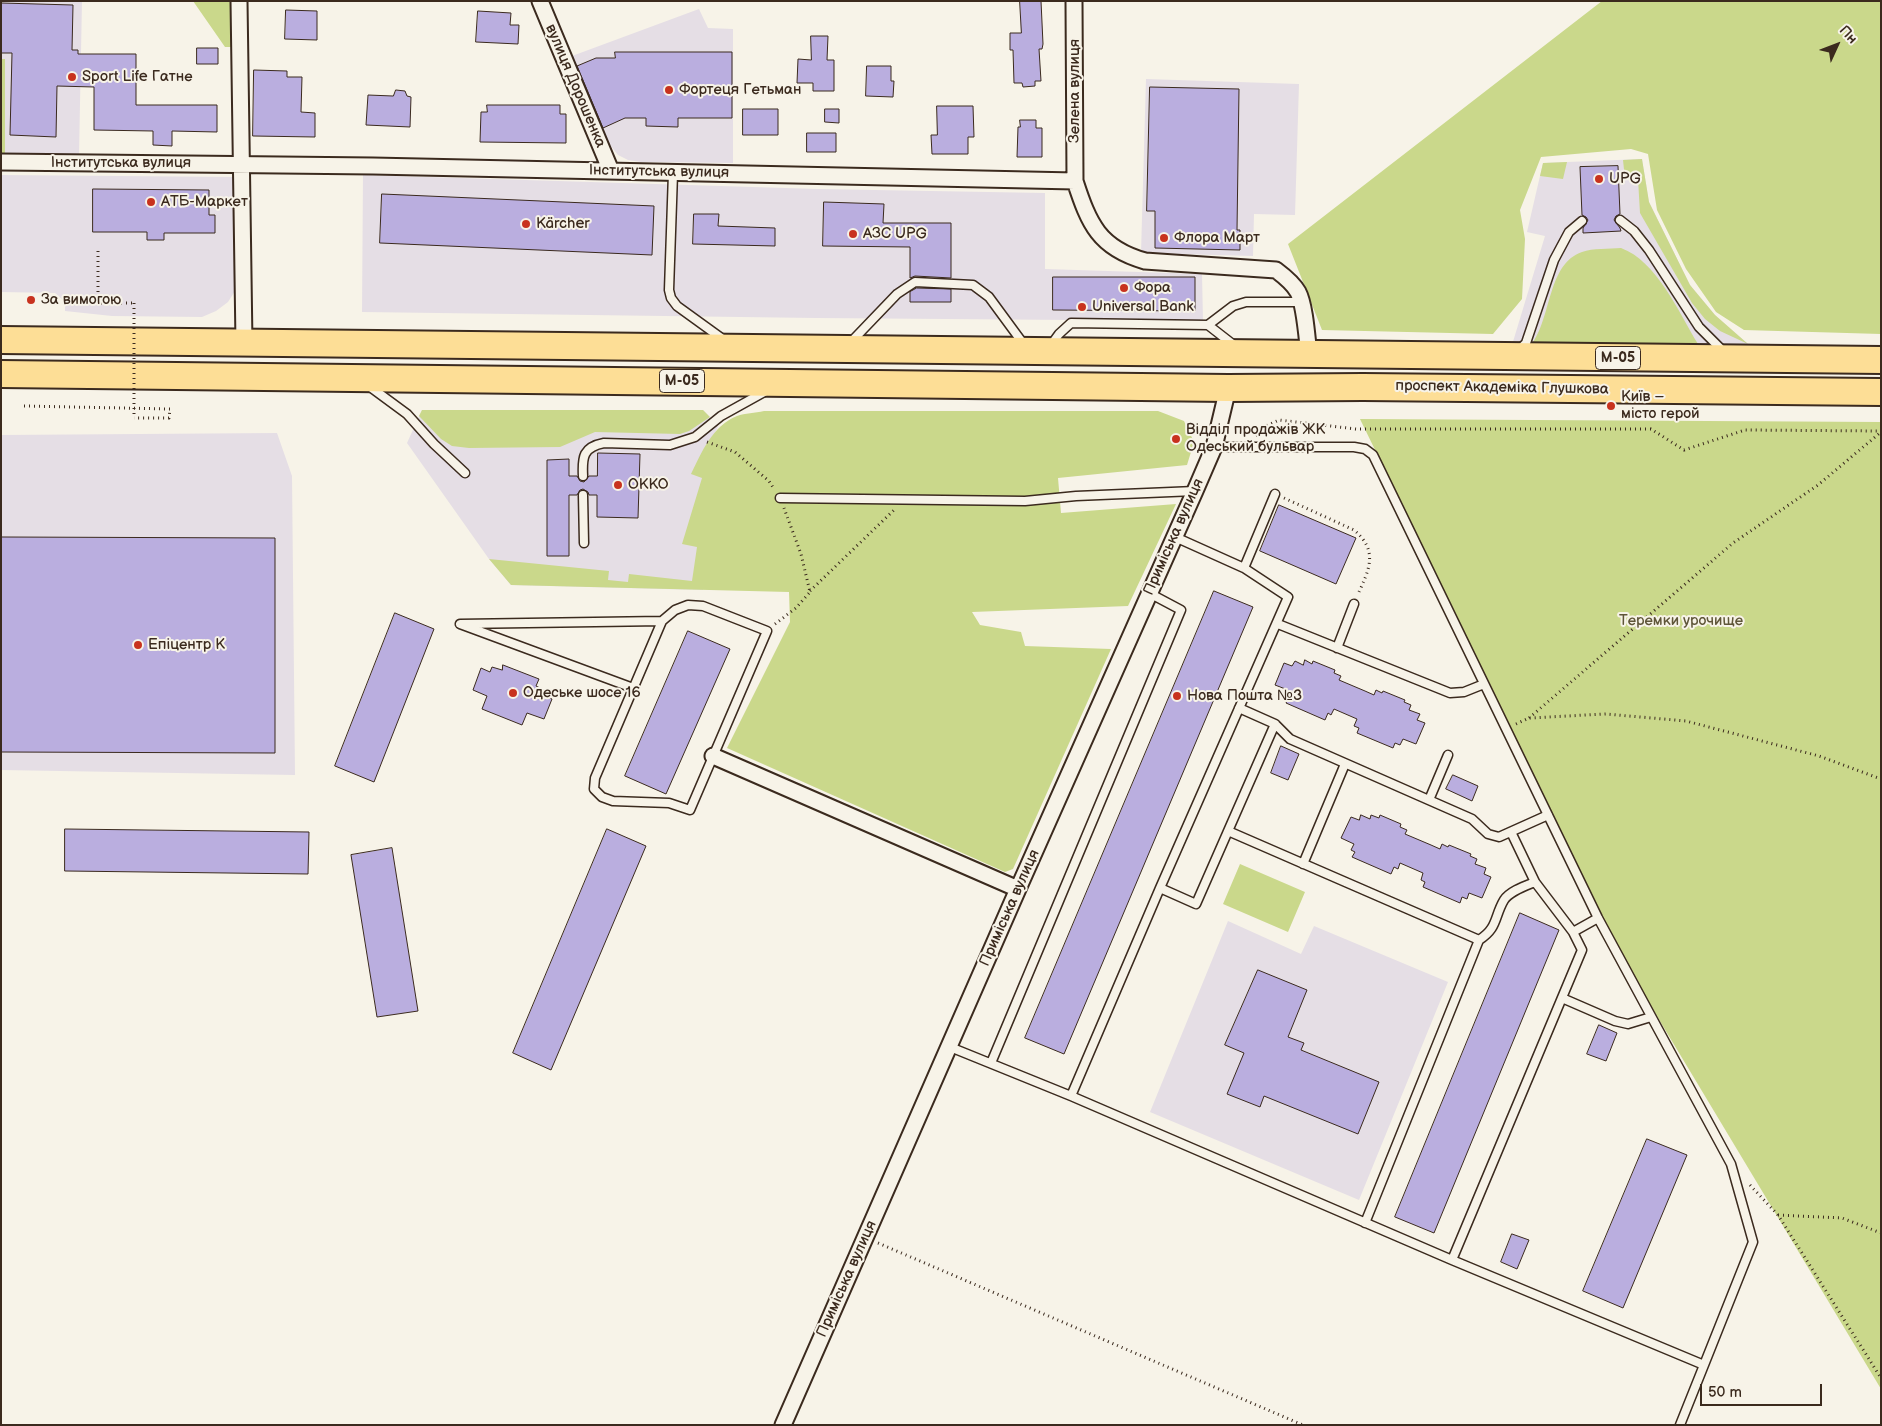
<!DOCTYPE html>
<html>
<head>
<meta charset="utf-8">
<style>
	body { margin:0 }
	#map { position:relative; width:1882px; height:1426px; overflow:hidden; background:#f7f3e8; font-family:"Balsamiq Sans",sans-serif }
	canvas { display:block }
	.frame { position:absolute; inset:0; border:2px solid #3b2a1e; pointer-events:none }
	.north { position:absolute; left:1812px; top:20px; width:50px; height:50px; -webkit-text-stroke:4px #f7f3e8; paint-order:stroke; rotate:47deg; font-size:14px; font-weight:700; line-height:20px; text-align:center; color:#3b2a1e }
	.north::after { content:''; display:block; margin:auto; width:18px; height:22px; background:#3b2a1e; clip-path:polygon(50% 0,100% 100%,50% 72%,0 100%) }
	.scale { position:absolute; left:1700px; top:1384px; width:122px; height:22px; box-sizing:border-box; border:2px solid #3b2a1e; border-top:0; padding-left:6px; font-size:15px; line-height:18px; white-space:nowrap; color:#3b2a1e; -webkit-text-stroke:4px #f7f3e8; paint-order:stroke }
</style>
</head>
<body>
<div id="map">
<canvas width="1882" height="1426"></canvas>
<div class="frame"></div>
<div class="north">Пн</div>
<div class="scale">50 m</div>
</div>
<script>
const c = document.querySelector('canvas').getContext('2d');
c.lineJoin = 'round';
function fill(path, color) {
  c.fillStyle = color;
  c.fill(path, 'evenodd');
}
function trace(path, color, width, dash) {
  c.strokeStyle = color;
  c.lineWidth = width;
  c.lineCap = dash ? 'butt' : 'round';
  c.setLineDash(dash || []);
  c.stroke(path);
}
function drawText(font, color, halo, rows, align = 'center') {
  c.font = font + ' "Balsamiq Sans",sans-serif';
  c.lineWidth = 4;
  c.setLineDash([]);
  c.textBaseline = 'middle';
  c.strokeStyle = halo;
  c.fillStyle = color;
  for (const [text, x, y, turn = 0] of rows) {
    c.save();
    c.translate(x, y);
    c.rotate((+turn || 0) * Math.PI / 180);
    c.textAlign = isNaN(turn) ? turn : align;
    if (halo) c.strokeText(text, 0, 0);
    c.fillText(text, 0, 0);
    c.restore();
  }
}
fill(new Path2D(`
	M1 1H82L79 155 1 154Z
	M699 9 708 28 733 29V163L641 162 628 160 618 155 610 145 603 132 572 56Z
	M1146 79 1299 84 1295 215 1254 214 1253 256 1141 253Z
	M1642 159 1649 202 1690 285 1715 315 1748 344 1512 345 1545 236 1527 232 1543 163Z
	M1 175 237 177 238 275 235 291 228 302 216 311 202 317 112 316 65 311V302L55 293 1 292Z
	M363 175 818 189 1045 193V269L1202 274 1203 321 816 318 362 312Z
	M422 410H703L718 426 708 451 703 590 511 585 489 559 407 443Z
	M277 433 292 476 295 775 1 770V435Z
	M1228 921 1301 954 1314 926 1448 982 1359 1200 1150 1112Z`), '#e5dee5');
fill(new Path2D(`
	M193 1H231V47H225Z
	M1602 1H1881V334L1744 330 1716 312 1686 269 1657 210 1648 154 1631 149 1541 157 1520 210 1525 239 1522 299 1493 334 1322 330 1288 244Z
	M1 59H5V154H1Z
	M1642 159 1649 202 1690 285 1715 315 1748 344 1720 331 1705 319 1692 303 1644 220 1640 213 1638 179H1625L1623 160Z
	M1567 162 1563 179 1540 176 1543 163Z
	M1621 248C1657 261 1679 313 1698 344L1531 345C1552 318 1547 264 1582 252 1593 248 1609 249 1621 248Z
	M422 410H703L710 417 689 431 680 434 595 432 560 447 469 448 452 446 441 439 419 416Z
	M764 411H1158L1184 421 1194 442 1187 465 1058 478 1061 513 1176 504 1128 606 972 612 980 625 1021 632 1025 646 1111 649 1013 869 1005 872 727 748 790 622 789 592 511 585 489 559 609 571 608 580 628 582 629 574 692 581 697 547 682 544 702 478 691 474C702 452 712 426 737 416 745 413 755 413 764 411Z
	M1360 419 1881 422V1389L1622 958Z
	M1240 864 1305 892 1288 932 1223 904Z`), '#cad88b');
const building = new Path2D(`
	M1020 1H1041L1043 44 1042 49H1039L1041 81H1035V86L1023 87 1022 83H1014L1013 50H1010V33H1021Z
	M1 3 73 5 72 50H78V54H136V105H217V132L172 131V146L153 145V131L94 130V87L57 86 56 137 10 135 12 53H1Z
	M286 10 317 11V40L285 39Z
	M478 11 511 13 510 25H519L518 44 476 42Z
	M811 36H828L827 60H834V91H813V83H797L798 59 811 60Z
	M197 48H218V64H197Z
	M615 52H732V118H678V127L646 126V118H625L603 128 577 66 596 58H615Z
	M867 66H891V81H894L893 97 866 96Z
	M254 70 287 71V77H302L301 112 315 113V137L253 136Z
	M1150 87 1239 89 1237 230H1240V250L1155 248V211H1147Z
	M396 90 405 91 407 96 411 97 410 127 366 125 368 95 393 96Z
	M487 105H560V114H566V143L480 142 481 112H487Z
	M937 106H973L974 137H968V154H932L931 135H937Z
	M743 109H778V135H743Z
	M825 109H839V123L825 122Z
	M1020 120H1036V128H1042V157H1017L1018 127H1020Z
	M807 133H836V152H807Z
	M1618 166 1620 214 1616 216 1614 220 1620 228 1621 231 1583 233V228L1588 220 1586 217 1582 215 1580 167Z
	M93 189 209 190V215H215V233H164V240H147V232H93Z
	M382 194 654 206 652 255 380 243Z
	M824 202 884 204 883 223H951V278L915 276 910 278V247L823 246Z
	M694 214H719L718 226 775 228V246L693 244Z
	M1053 277H1195V311L1053 310Z
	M917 288 951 289V302H910V292Z
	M598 453 640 454 638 518 597 517V495H589L588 492 583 489 580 490 577 495H569V556H547V460L569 459V476H577L580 481 584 482 589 476H597Z
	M1279 505 1356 538 1336 584 1260 551Z
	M1 537 275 538V753L1 752Z
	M1214 591 1253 607 1064 1054 1025 1038Z
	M395 613 434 629 374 782 335 766Z
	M688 631 730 649 666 794 625 776Z
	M1305 660 1312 664 1313 661 1335 670 1334 673 1341 676 1339 680 1365 691 1374 695 1376 690 1382 693 1383 691 1405 700 1404 702 1411 705 1409 710 1420 714 1417 720 1425 723 1416 744 1403 739 1400 745 1395 743 1393 748 1357 733 1359 728 1354 726 1357 719 1334 709 1331 715 1328 713 1325 720 1286 703 1289 697 1285 696 1288 690 1275 685 1284 663 1292 666 1295 661 1303 665Z
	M503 665 539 679 536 686 546 691 544 696 552 699 544 719 527 713 522 725 482 709 487 696 473 690 481 668 490 672 492 667 502 670Z
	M1281 746 1299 754 1288 780 1271 773Z
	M1453 775 1478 786 1472 801 1446 789Z
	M1361 815 1370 819 1371 815 1379 818 1380 815 1401 824 1400 827 1407 830 1405 834 1431 845 1440 849 1442 844 1448 847 1449 845 1471 854 1470 856 1477 859 1475 864 1486 868 1484 874 1491 877 1482 898 1469 893 1467 899 1462 897 1460 903 1423 887 1425 882 1421 880 1423 873 1400 863 1398 869 1394 867 1391 874 1352 857 1355 852 1351 850 1354 844 1341 838 1351 817 1359 820Z
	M65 829 309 832 308 874 65 871Z
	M607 829 646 846 551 1070 513 1053Z
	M392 848 418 1011 377 1017 351 855Z
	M1520 913 1559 930 1434 1233 1395 1217Z
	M1258 970 1307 990 1288 1037 1304 1043 1301 1050 1379 1082 1358 1134 1264 1096 1260 1107 1227 1094 1244 1053 1225 1045Z
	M1599 1025 1617 1033 1606 1061 1587 1054Z
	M1647 1139 1687 1155 1623 1308 1583 1291Z
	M1512 1234 1529 1240 1517 1269 1501 1262Z`);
fill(building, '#baaedf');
trace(building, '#3b2a1e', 1);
const service = new Path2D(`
	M673 173 669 290 671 298 677 306 724 340
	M1620 220 1634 231 1649 250 1699 327 1724 352
	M1208 325 1233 306 1246 302H1301
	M850 343 897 294 915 282 973 285 989 297 1025 346
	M1051 345 1059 334 1071 323 1208 325 1235 346
	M1520 349 1526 343 1554 260 1569 232 1582 221
	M369 386 407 414 434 444 465 473
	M583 476C582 457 583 447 604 443L670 445 695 437 721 416 766 391
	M583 495 584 543
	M780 498 1025 501 1076 496 1195 491
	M1244 568 1275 494
	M688 605 703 606 767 631 690 810 669 803 613 801 602 797 594 789 595 778 662 621 675 610Z
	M1278 624 1450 693 1464 692 1484 684
	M1337 648 1354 604
	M633 688 460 624 662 621
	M1239 708 1275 724 1290 739 1472 819 1488 834 1499 837 1548 815
	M1429 800 1448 755
	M1228 831 1479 940
	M1303 864 1345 764
	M1535 882 1573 932
	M1160 888 1196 904 1275 724
	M1562 998 1615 1021 1628 1024 1651 1017
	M950 1047 1071 1096 1452 1260 1704 1365 1753 1242 1731 1164 1598 918 1373 455 1365 449 1354 447H1214
	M991 1063 1181 610 1149 593
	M1071 1096 1160 888 1288 597 1244 568 1175 537
	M1365 1223 1479 940C1498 928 1494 917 1504 900 1510 891 1525 886 1535 882L1511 832
	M1452 1260 1582 950 1573 932 1598 918
	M1680 1425 1704 1365`);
const minor = new Path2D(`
	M239 1 244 343
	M540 1 611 171
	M1074 1 1075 181C1089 224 1099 248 1145 261L1276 270C1284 276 1293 283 1298 292 1305 305 1307 339 1309 355
	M1 162 373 166 1075 181
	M713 756 1018 889
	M783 1425 1018 889 1195 491 1214 447 1228 388`);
const trunk = new Path2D(`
	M1 340 1881 360
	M1 374 1228 388 1363 387 1881 392`);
trace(service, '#3b2a1e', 11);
trace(minor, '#3b2a1e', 19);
trace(trunk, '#3b2a1e', 30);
trace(new Path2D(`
	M98 251V303H134
	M24 406 170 409 169 418H134
	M1256 436 1266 426 1279 420 1356 429H1651L1684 450 1745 430 1881 431
	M707 442 735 452 769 481 774 489
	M1284 498 1354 530C1379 551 1369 570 1358 594
	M810 591 894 510
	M775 624 796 608 810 592 801 554 784 508
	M1529 718 1733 543 1818 485 1881 432
	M1516 724 1529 718 1606 714 1686 721 1819 756 1881 779
	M1750 1185 1778 1215 1881 1378
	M1778 1215 1842 1218 1881 1233
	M878 1243 1303 1425`), '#3b2a1e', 3, [1, 4]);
trace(service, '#f7f3e8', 8);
trace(minor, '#f7f3e8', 15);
trace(trunk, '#fdde96', 26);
trace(new Path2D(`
	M134 303V418`), '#3b2a1e', 3, [1, 4]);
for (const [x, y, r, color] of [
	[72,77,5,"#c8321e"],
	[669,90,5,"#c8321e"],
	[1599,179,5,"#c8321e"],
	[151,202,5,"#c8321e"],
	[526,224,5,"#c8321e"],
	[853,234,5,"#c8321e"],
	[1164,238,5,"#c8321e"],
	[1124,288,5,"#c8321e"],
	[31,300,5,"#c8321e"],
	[1082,307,5,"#c8321e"],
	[1611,406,5,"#c8321e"],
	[1176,439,5,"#c8321e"],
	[618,485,5,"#c8321e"],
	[138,645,5,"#c8321e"],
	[513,693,5,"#c8321e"],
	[1177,696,5,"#c8321e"]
]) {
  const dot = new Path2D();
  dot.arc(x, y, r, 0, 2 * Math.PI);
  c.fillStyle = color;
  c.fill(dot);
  trace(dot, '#f7f3e8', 2);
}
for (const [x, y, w] of [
	[1618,358,45],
	[682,381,45]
]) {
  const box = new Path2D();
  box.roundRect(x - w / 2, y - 11.5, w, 23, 4);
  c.fillStyle = '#f7f3e8';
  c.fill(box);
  trace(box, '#3b2a1e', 1);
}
drawText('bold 14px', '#3b2a1e', null, [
	["М-05",1618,358],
	["М-05",682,381]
]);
drawText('15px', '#3b2a1e', '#f7f3e8', [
	["Sport Life Гатне",82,77],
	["Фортеця Гетьман",679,90],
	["UPG",1609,179],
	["АТБ-Маркет",161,202],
	["Kärcher",536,224],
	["АЗС UPG",863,234],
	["Флора Март",1174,238],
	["Фора",1134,288],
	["За вимогою",41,300],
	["Universal Bank",1092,307],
	["Київ –",1621,397],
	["місто герой",1621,414],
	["Відділ продажів ЖК",1186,430],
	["Одеський бульвар",1186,447],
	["ОККО",628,485],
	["Епіцентр К",148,645],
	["Одеське шосе 16",523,693],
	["Нова Пошта №3",1187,696]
], 'left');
drawText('15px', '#3b2a1e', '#f7f3e8', [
	["вулиця Дорошенка",575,86,67],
	["Зелена вулиця",1075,91,-90],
	["Інститутська вулиця",121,163],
	["Інститутська вулиця",659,172,1],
	["проспект Академіка Глушкова",1502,388,1],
	["Приміська вулиця",1174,537,-66],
	["Приміська вулиця",1010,908,-66],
	["Приміська вулиця",847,1279,-66]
]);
drawText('15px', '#5f5639', '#f7f3e8', [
	["Теремки урочище",1681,621]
]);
</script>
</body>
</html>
